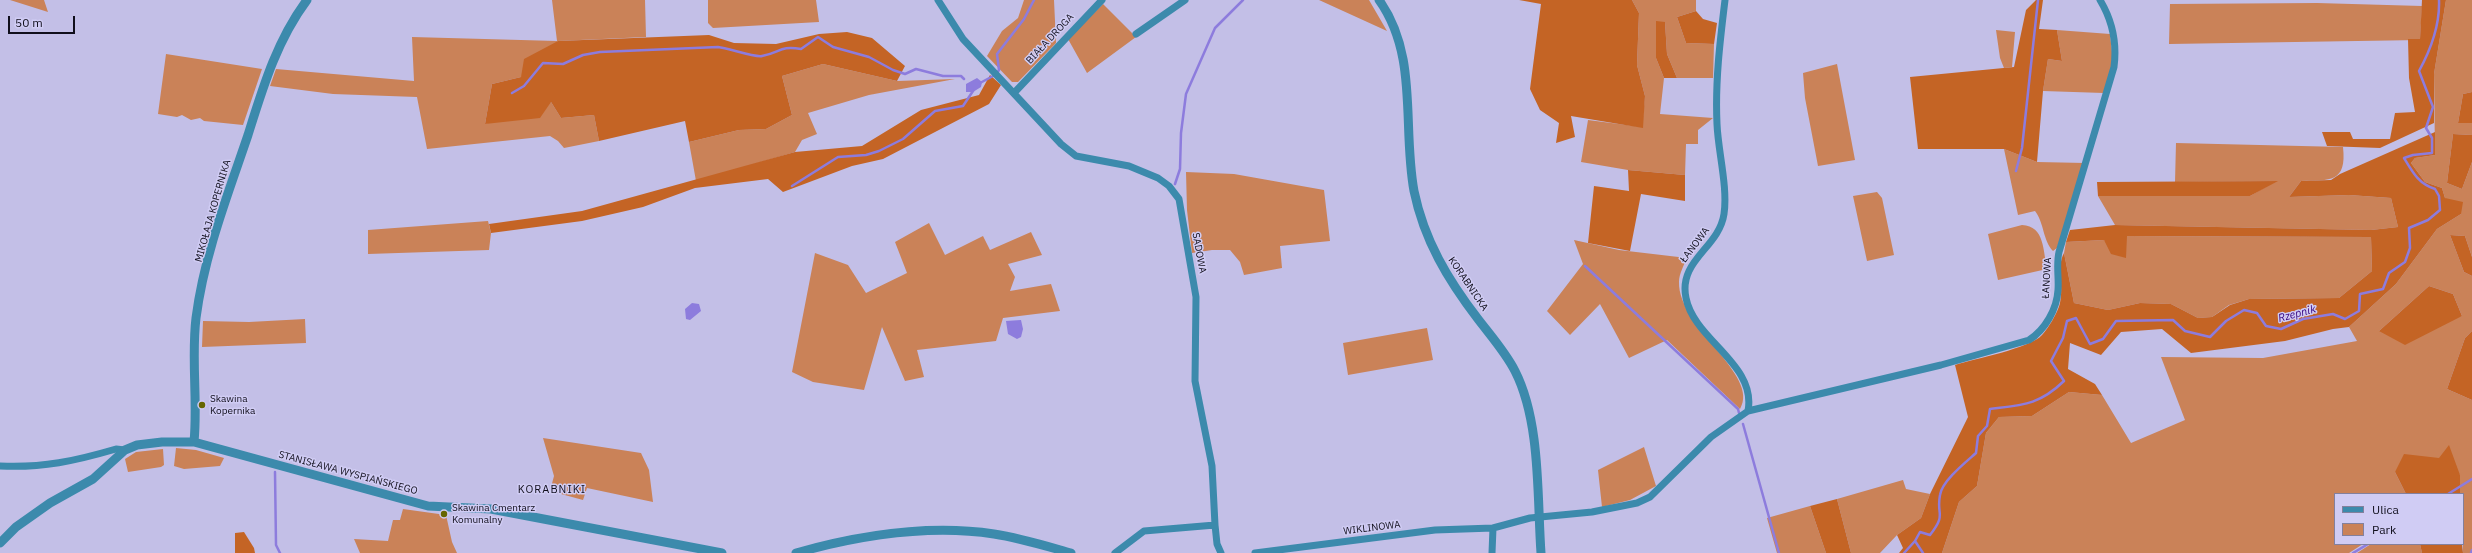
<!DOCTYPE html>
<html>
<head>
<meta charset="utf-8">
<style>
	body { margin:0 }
	#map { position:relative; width:2472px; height:553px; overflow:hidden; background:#c3bfe7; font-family:"IBM Plex Sans",sans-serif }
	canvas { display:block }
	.legend { position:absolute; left:2334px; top:493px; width:130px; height:52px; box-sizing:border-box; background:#d0ccf4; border:1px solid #83809d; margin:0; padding:5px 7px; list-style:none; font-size:12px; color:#100e1b }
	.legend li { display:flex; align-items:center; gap:8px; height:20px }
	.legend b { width:20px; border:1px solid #83809d }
	.scale { position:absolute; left:8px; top:16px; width:67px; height:18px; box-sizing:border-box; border:2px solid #100e1b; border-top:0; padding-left:5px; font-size:12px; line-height:14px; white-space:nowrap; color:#100e1b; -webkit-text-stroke:3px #d0ccf4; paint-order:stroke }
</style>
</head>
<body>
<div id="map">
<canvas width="2472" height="553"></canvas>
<ul class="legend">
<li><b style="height:5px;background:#3c8aac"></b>Ulica</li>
<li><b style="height:11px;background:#ca8258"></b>Park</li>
</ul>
<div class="scale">50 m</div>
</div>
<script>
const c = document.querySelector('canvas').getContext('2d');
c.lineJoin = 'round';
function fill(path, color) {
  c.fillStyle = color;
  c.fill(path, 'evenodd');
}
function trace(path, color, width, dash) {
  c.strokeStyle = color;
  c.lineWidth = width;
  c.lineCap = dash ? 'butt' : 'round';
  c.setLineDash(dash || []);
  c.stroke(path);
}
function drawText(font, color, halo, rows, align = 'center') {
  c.font = font + ' "IBM Plex Sans",sans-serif';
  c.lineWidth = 3;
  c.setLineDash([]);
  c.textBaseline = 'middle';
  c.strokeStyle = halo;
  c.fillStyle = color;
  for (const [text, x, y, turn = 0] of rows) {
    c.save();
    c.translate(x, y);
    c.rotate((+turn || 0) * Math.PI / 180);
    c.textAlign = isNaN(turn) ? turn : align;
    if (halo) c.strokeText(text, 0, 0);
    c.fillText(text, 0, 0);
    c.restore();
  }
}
fill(new Path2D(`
	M10 0H44L48 12Z
	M552 0H645L646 37 558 41 521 77 492 84 485 124 551 102 561 118 594 115 599 141 564 148 558 141 550 136 427 149 417 97 333 94 270 86 276 69 414 81 412 37 557 41Z
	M708 0H816L819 22 713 28 708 23Z
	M1024 0H1054L1056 43 1018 82H1012L987 56 1002 31 1018 18Z
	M1319 0H1369L1387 31Z
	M1632 0H1696V11L1677 17 1686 43 1714 44 1713 78H1677L1667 54 1665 22H1656V58L1664 78 1660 114 1713 118 1698 130V144H1686L1685 175 1628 170 1581 162 1588 120 1642 127 1645 96 1637 65 1639 13Z
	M2446 0H2472V92L2463 94 2458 123H2472V135L2453 134 2447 183 2462 189 2472 162V257L2465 236 2450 235 2464 272 2472 276V331L2465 338 2447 389 2472 400V553H2463V494H2460V475L2439 458 2395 472 2406 494H2335V544H2363L2349 553H1942L1959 502 1977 486 1986 433 1999 417 2032 416 2069 392 2102 395 2131 443 2185 420 2161 357 2263 358 2357 341 2349 327 2396 284 2437 229 2461 214 2445 198 2442 188 2425 182 2411 163 2415 158 2435 155 2434 74ZM2429 286 2453 294 2462 316 2379 331Z
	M2317 3 2422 6 2420 40 2169 44 2170 4Z
	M1103 4 1136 37 1087 73 1068 39Z
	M1996 30 2015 32 2012 67 2004 68 2000 58Z
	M2057 30 2110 34 2113 61 2104 93 2043 91 2048 59 2062 61Z
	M166 54 262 69 243 125 204 121 200 118 191 120 182 115 177 117 158 114Z
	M823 64 897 81 955 79 869 95 808 113 817 134 802 140 795 152 696 181 689 142 739 130 766 129 792 115 782 76Z
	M1837 64 1855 160 1818 166 1805 98 1803 73Z
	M2176 143 2343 147C2347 183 2330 180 2301 181L2289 197 2349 195 2391 198 2398 227 2371 230 2115 225 2098 196H2250L2276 181 2175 182Z
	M2004 149 2037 162 2085 163 2057 248 2053 251C2043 241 2044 222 2035 211L2018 215Z
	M1186 172 1234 174 1324 190 1330 241 1280 246 1282 268 1244 275 1240 262 1230 250H1212L1192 253 1187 210Z
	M1877 192 1882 198 1894 255 1867 261 1853 196Z
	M488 221 491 233 489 250 368 254V230Z
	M929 223 945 255 983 236 990 250 1031 232 1042 255 1008 264 1015 277 1010 291 1051 284 1060 311 1003 318 996 341 917 350 924 377 905 381 882 327 864 390 813 382 792 372 815 253 848 265 866 293 907 273 895 242Z
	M2022 225C2045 226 2043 251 2047 269L1998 280 1988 234Z
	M2126 236 2371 237 2372 271 2339 298 2249 299 2229 305 2212 317 2198 318 2171 304 2140 303 2108 310 2074 303 2064 253 2066 242 2104 240 2126 257Z
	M1574 240 1619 250 1687 258C1684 265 1679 274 1679 282 1678 328 1761 375 1740 409L1667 340 1629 358 1600 304 1570 335 1547 311 1583 264Z
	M305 319 306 343 202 347 203 321 249 322Z
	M1427 328 1433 360 1348 375 1343 343Z
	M543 438 641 453 649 470 653 502 587 488 583 500 550 491 554 476Z
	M1644 447 1656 486 1630 500 1602 507 1598 470Z
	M176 448 196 450 224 458 220 466 184 469 174 466Z
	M163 449 164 465 161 467 128 472 125 459 136 452Z
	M1903 480 1906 489 1930 494 1921 518 1897 535 1880 553H1851L1837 499Z
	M1810 506 1826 553H1777L1767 518Z
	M403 509 446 515 452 542 457 553H360L354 539 388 541 393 520H400Z
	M2371 544H2420L2422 553H2357Z`), '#ca8258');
fill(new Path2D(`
	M1519 0H1632L1639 13 1637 65 1645 96 1643 128 1571 116 1575 137 1556 143 1559 123 1540 110 1530 89 1541 4Z
	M2036 0H2043L2039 29 2057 30 2062 61 2048 59 2043 91 2037 162 2004 149H1918L1910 77 2014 67 2026 10Z
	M2422 0H2446L2434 74V123L2380 148 2327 146 2322 132H2350L2353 139H2390L2395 113 2415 112 2409 78 2408 39H2420Z
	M1696 11 1703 19 1717 23 1714 44 1686 43 1677 17Z
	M1656 21 1665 22 1667 54 1677 78H1664L1656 58Z
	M847 32 872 38 905 66 897 81 823 64 782 76 792 115 766 129 739 130 689 142 685 121 599 141 594 115 561 118 551 102 540 118 485 124 492 84 521 77 524 59 558 41 709 35 734 43 776 44 819 34Z
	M990 75 1001 85 989 104 883 159 852 166 783 192 768 179 695 188 643 207 582 221 491 233 489 224 582 211 795 152 862 146 921 110 979 95Z
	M2472 92V123H2458L2463 94Z
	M2435 132V155L2415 158 2411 163 2425 182 2442 188 2445 198 2463 202 2461 214 2437 229 2396 284 2349 327 2333 329 2285 341 2191 353 2162 329 2121 332 2101 355 2070 343 2068 369 2095 384 2102 395 2069 392 2032 416 1999 417 1986 433 1977 486 1959 502 1942 553H1899L1903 548 1897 535 1921 518 1930 494 1968 417 1955 365C1974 359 2031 348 2042 335 2048 329 2058 312 2060 303 2064 286 2056 268 2064 253L2074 303 2108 310 2140 303 2171 304 2198 318 2212 317 2230 305 2249 299 2339 298 2372 271 2371 237 2127 236 2126 258 2111 254 2104 240 2066 242 2070 230 2115 225 2371 230 2398 227 2391 198 2349 195 2289 197 2301 181 2331 180 2340 174Z
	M2453 134 2472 135V162L2462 189 2447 183Z
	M1628 170 1685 175V201L1641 194 1630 251 1588 243 1594 186 1629 191Z
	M2278 181 2250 196H2098L2097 182Z
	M2450 235 2465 236 2472 257V276L2464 272Z
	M2429 286 2453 294 2462 316 2405 345 2379 331Z
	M2472 331V400L2447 389 2465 338Z
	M2449 445 2460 475V494H2406L2395 472 2404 454 2439 458Z
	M1837 499 1851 553H1826L1810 506Z
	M244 532 254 548 255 553H235V533Z
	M2420 544H2462L2463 553H2422Z`), '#c46425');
fill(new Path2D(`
	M977 78 982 82 981 87 973 92H966V84Z
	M692 303 699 304 701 311 690 320 686 319 685 309Z
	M1021 320 1023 329 1021 337 1017 339 1008 334 1006 321Z`), '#8d7cdd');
trace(new Path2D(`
	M997 73 999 70 997 54 1024 19 1034 0
	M980 83 995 75
	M512 93 524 86 543 63 563 64 583 55 600 52 718 47C728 48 756 58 762 56 780 53 780 45 801 49L818 37 833 47 869 57 893 70 905 74 916 69 943 76H961L964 79
	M2016 171 2022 148 2038 0
	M1175 184 1180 169 1181 133 1186 94 1215 28 1243 0
	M792 186 838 157 866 155 879 151 903 139 935 111 963 106 973 91
	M1585 266 1738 409 1739 413
	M1743 424 1779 553
	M275 472 276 545 280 553
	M2448 494 2472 479
	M1904 553 1915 541
	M1923 553 1915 541 1920 532 1930 535C1947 513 1936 516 1940 495 1942 481 1966 462 1976 453L1978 436 1987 426 1990 409C2023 405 2039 405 2064 381L2051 361 2063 338 2067 321 2076 318 2090 344 2103 339 2116 321 2173 320 2185 331 2210 337 2226 321 2244 310 2257 313 2266 326 2281 329 2303 319 2333 314 2345 319 2359 311 2360 294 2383 289 2389 273 2405 262 2410 248 2409 228 2428 220 2440 210 2439 196 2435 189C2419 184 2413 173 2404 158L2413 155 2432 153V138L2426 128 2433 107 2419 71C2431 49 2440 25 2439 0
	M2353 553 2368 544
	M2471 553 2472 550`), '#8d7cdd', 2.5);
trace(new Path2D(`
	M938 0 963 39 1061 144 1076 156 1129 166 1158 178 1169 186 1179 199 1196 297 1195 381 1212 466 1215 525 1144 531 1115 553
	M1136 34 1185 0
	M1014 93 1102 0
	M1748 411 1941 365 2029 340C2045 330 2057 309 2058 290 2059 277 2056 265 2059 252L2114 67C2117 44 2112 20 2100 0
	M0 466C43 468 75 461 116 449L125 450
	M1215 525 1217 544 1221 553
	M1255 553 1435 530 1493 528
	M1492 553 1493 528 1530 518 1592 512 1637 503 1650 497 1711 437 1748 411C1757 364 1694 340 1686 298 1678 260 1719 248 1724 214 1728 187 1718 151 1717 124 1715 82 1720 41 1725 0`), '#3c8aac', 7);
trace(new Path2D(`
	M1379 0C1419 56 1402 126 1414 191 1424 240 1448 280 1478 319 1491 336 1506 353 1515 371 1541 422 1537 497 1541 553
	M194 442C198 401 191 359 196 318 204 255 228 194 248 135 263 87 277 40 307 0
	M0 543 16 527 50 503 93 479 125 450 137 445 162 442H194L428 506 491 509 722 553
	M796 553C860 535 928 524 994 534 1020 538 1046 546 1071 553`), '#3c8aac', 9);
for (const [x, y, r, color] of [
	[202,405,4,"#660"],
	[444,514,4,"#660"]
]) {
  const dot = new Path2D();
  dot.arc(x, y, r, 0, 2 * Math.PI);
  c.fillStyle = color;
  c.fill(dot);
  trace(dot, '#d0ccf4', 1.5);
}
drawText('10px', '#100e1b', '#d0ccf4', [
	["BIAŁA DROGA",1050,39,-47],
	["MIKOŁAJA KOPERNIKA",213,211,-74],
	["ŁANOWA",1695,245,-53],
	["SADOWA",1199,253,80],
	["ŁANOWA",2047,278,-87],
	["KORABNICKA",1468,284,56],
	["STANISŁAWA WYSPIAŃSKIEGO",348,473,15],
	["WIKLINOWA",1372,528,-7]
]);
drawText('10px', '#100e1b', '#d0ccf4', [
	["Skawina",210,399],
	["Kopernika",210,411],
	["Skawina Cmentarz",452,508],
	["Komunalny",452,520]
], 'left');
drawText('italic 11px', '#36027f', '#d0ccf4', [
	["Rzepnik",2297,314,-15]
]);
c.letterSpacing = '1px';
drawText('11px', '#100e1b', '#d0ccf4', [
	["KORABNIKI",552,490]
]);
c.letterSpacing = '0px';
</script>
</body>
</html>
